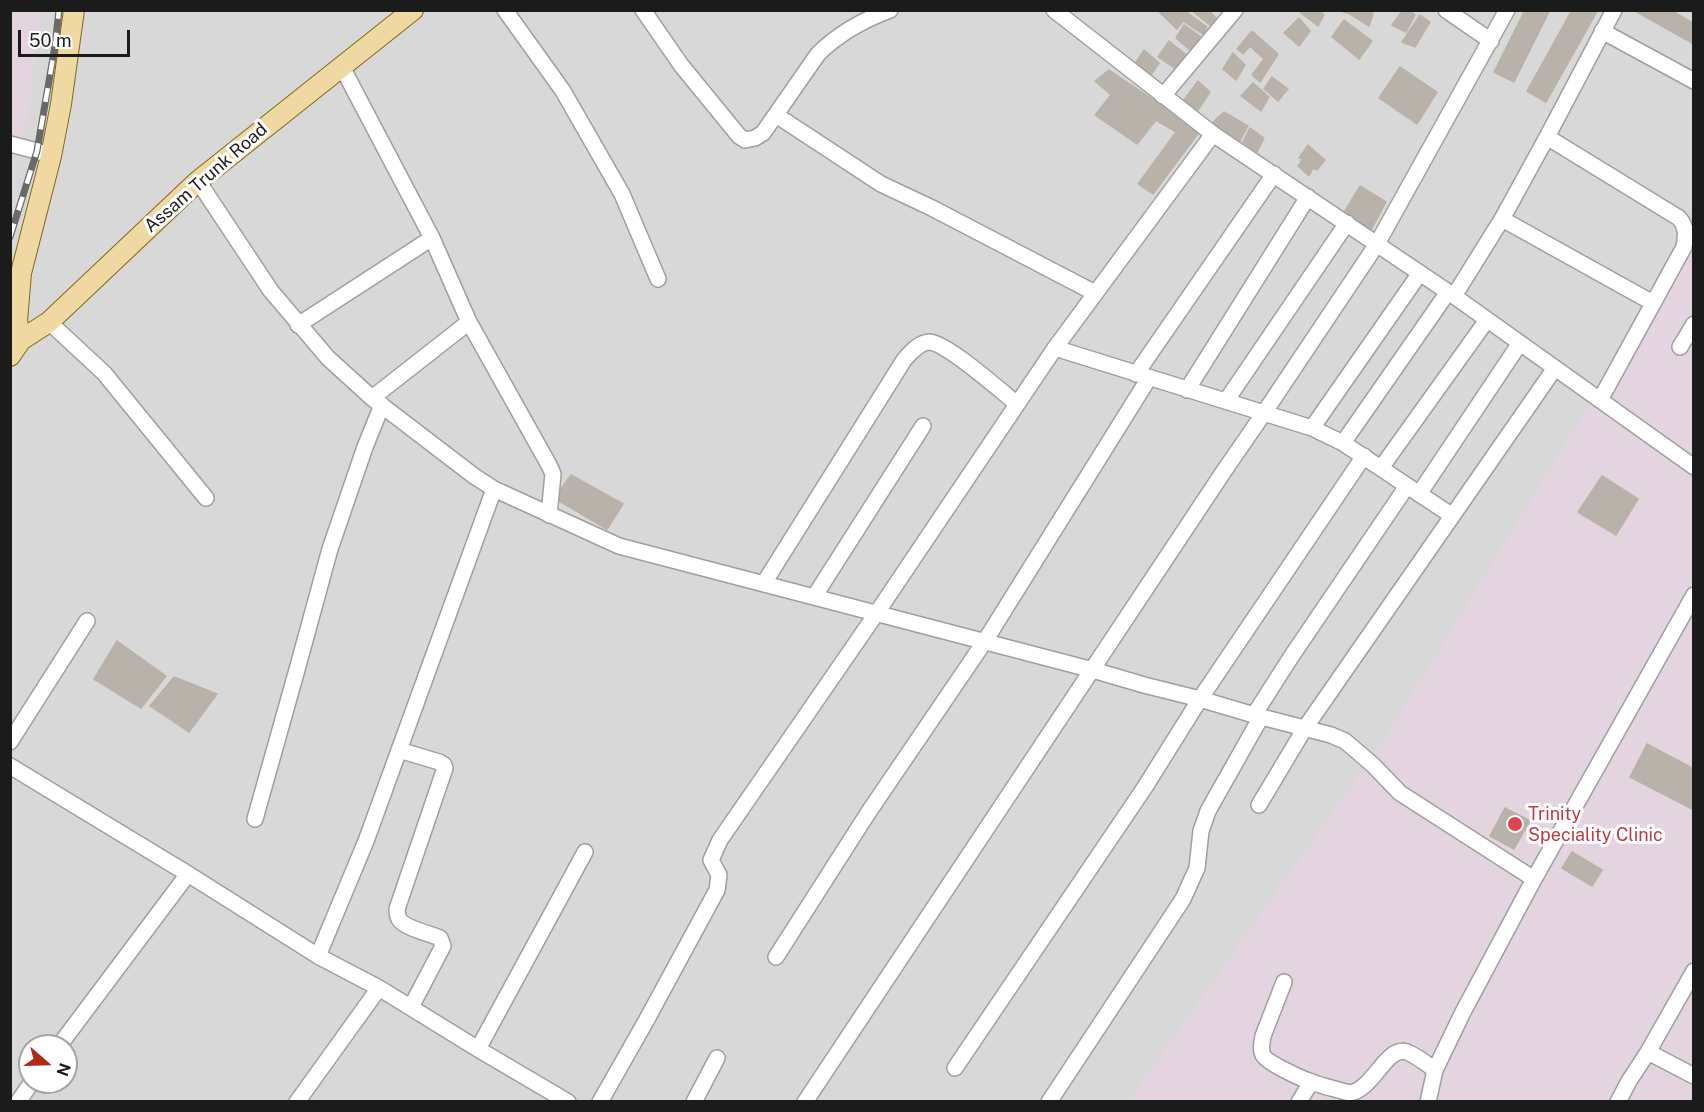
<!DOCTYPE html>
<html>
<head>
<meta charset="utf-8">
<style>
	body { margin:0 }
	#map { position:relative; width:1704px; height:1112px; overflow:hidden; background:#ebe9e2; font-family:"Public Sans",sans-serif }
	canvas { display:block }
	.frame { position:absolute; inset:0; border:12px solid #1b1b1b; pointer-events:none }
	.north { position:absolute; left:18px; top:1034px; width:60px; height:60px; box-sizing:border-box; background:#fff; border:2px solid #a4a4a4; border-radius:50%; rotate:110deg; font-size:16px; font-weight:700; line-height:24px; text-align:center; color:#1b1b1b }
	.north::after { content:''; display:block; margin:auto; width:21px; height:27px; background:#af2a17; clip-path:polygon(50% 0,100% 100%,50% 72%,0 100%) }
	.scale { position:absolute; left:18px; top:30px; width:112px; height:27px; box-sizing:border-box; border:3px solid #1b1b1b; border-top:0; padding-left:8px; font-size:18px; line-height:21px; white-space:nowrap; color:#1b1b1b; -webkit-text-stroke:4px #fff; paint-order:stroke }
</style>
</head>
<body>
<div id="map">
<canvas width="1704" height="1112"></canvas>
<div class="frame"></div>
<div class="north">N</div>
<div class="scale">50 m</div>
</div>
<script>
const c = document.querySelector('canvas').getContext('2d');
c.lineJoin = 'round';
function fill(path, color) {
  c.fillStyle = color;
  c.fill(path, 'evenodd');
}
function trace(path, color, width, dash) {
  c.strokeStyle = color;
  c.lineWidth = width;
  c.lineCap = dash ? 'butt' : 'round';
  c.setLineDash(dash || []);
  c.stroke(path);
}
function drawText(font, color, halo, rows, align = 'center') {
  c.font = font + ' "Public Sans",sans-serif';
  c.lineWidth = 6;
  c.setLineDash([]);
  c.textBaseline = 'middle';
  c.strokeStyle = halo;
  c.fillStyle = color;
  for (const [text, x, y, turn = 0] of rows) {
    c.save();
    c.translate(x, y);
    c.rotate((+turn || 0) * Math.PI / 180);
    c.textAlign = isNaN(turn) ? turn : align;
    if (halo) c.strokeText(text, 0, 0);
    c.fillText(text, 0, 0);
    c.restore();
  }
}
fill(new Path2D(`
	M10 11H1693V1101H11ZM30 1046H66V1082H30Z`), '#d9d8d8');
fill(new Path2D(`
	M10 11H40L29 110 22 139 11 135Z
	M1693 235V1101L1128 1102 1387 735Z`), '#e4d4df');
const building = new Path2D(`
	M1157 10H1184L1207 27 1203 34 1183 21 1177 29Z
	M1191 10H1208L1218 20 1211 26Z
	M1297 10H1319L1324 15 1318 26Z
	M1338 10H1369L1373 14 1369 26 1350 14Z
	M1403 10H1409L1415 15 1406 32 1392 25Z
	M1525 10H1550L1514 82 1494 72Z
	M1572 10H1598L1546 102 1527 91Z
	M1636 10H1671L1694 24V44L1635 11Z
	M1420 15 1430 22 1415 47 1402 42Z
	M1299 18 1310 31 1299 46 1284 33Z
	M1344 20 1372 41 1359 59 1332 37Z
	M1184 25 1200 36 1191 51 1176 38Z
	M1252 31 1278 54 1260 82 1252 75 1264 59 1250 46 1243 54 1237 49Z
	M1169 41 1189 57 1176 69 1158 57Z
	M1144 50 1159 63 1149 78 1135 64Z
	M1233 53 1245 65 1236 80 1223 69Z
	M1400 67 1437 92 1417 124 1379 98Z
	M1109 70 1200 131 1153 194 1138 184 1176 132 1156 120 1137 144 1095 115 1111 95 1095 81Z
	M1272 77 1288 89 1278 101 1264 89Z
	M1198 81 1210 92 1198 110 1184 100Z
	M1253 83 1269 97 1261 111 1241 96Z
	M1224 112 1248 126 1240 141 1212 123Z
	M1250 128 1264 138 1257 152 1243 142Z
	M1308 145 1325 160 1317 170 1313 168 1309 176 1298 166 1303 159 1299 158Z
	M1360 186 1386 202 1370 232 1342 216Z
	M571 475 623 504 607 529 554 498Z
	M1602 476 1638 499 1616 535 1578 512Z
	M117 641 166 676 141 708 94 679Z
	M174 677 217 694 189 732 150 706Z
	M1647 744 1694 769V810L1630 777Z
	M1505 808 1530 821 1514 849 1490 836Z
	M1572 852 1602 870 1592 886 1562 868Z`);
fill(building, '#b8b2ab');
trace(building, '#bbb2a6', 1.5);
const minor = new Path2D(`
	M505 10 563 91 622 194 658 279
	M643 10 681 65 739 136 745 140 755 138 763 133 818 54C838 34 863 20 890 10
	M1054 10 1213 134 1454 296 1694 467
	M1446 10 1491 41
	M1602 31 1694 81
	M342 67 432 238 469 322 549 465 553 474 549 515
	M1163 96 1235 10
	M776 115 881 184 932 208 1095 293
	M1547 137 1679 218C1687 227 1686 235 1684 247L1600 400
	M10 144 37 151 51 156
	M198 181 271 291 328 358 372 398 474 476 494 489 619 546 1093 670 1144 685 1200 699 1254 715 1331 735 1345 741 1373 765 1400 793 1534 879
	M1502 219 1653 303
	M1454 296 1502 219 1547 137 1614 10
	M49 322 104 373 206 498
	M298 325 432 238
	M1680 347 1694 324
	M1055 348 1312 428 1343 443 1451 515
	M1136 374 1274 174
	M1187 390 1308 197
	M372 398 469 322
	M1226 401 1347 223
	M1312 428 1420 273
	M1343 443 1448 292
	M1381 468 1487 320
	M1419 494 1520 343
	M764 583 904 360C910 353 919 342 930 342 948 344 1001 391 1017 404
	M814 597 923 426
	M1254 715 1291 657 1407 486
	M10 742 87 621
	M399 750 439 762 444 765 445 768 397 909C397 911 398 917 399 919 404 928 431 934 440 938L443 946 411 1007
	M10 766 188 874 318 956 379 988 478 1049 568 1102
	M1259 805 1305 728 1555 368
	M255 819 298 666 330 549 365 447 382 405
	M318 956 366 841 494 489
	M776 957 868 813 985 641 1149 378
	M1284 982 1263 1036C1262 1043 1260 1049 1263 1055 1267 1063 1302 1079 1312 1082 1324 1087 1337 1089 1349 1093 1373 1091 1386 1045 1407 1052 1417 1056 1427 1064 1435 1070
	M59 1046 188 874
	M478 1049 585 852
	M1648 1052 1694 1076
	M955 1068 1145 787 1200 699 1364 456
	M18 1102 32 1082
	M297 1102 379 988
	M600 1102 646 1021 717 890 719 875 711 860 720 840 876 614 1055 348 1213 134
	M694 1102 717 1058
	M805 1102 1224 471 1264 413 1377 244 1507 10
	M1049 1102 1183 899 1197 868 1201 831 1208 811 1261 717
	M1299 1102 1311 1082
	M1428 1102 1435 1070 1463 1012 1534 879 1694 595
	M1618 1102 1629 1081 1648 1052 1694 971`);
const major = new Path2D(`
	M21 340 17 321 21 273 51 156 61 104 74 10
	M10 356 21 340 49 322 198 181 413 10`);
trace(minor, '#9f9f9f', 18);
trace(major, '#816a11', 22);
trace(minor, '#fff', 15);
trace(major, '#f0d8a2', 20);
const rail = new Path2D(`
	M10 237 37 151 55 46 59 10`);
trace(rail, '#696969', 7);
trace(rail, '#fff', 4.5, [14]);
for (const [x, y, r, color] of [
	[1515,824,8,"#e0444e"]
]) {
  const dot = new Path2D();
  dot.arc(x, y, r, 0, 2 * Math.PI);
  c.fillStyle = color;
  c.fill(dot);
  trace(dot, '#fff', 2);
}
drawText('18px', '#1b1b1b', '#fff', [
	["Assam Trunk Road",206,178,-41]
]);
drawText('18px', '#be3a42', '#fff', [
	["Trinity",1528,814],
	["Speciality Clinic",1528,835]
], 'left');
</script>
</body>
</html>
